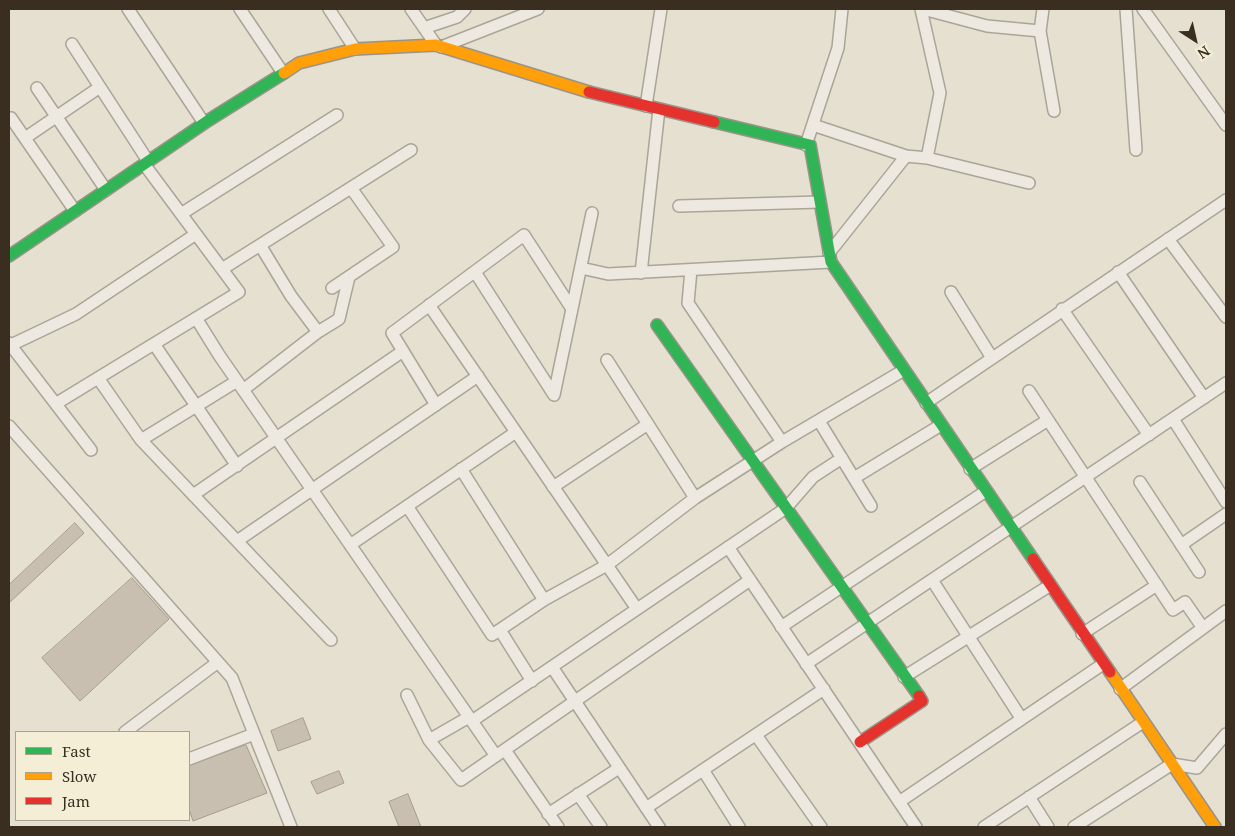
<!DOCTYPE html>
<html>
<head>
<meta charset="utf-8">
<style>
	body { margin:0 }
	#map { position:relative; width:1235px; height:836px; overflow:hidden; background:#e5e0cf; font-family:"Noto Serif",serif }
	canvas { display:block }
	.frame { position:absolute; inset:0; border:10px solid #392e20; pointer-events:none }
	.legend { position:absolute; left:15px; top:731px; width:175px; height:90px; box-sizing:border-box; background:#f4eed7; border:1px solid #a9a18e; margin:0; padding:6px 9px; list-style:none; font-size:15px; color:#392e20 }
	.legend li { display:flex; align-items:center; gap:10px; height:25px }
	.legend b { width:25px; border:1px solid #a9a18e }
	.north { position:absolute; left:1170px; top:15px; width:50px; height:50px; -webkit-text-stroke:4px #f4eed7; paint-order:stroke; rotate:145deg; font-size:14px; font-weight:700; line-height:20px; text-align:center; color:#392e20 }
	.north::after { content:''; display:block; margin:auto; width:18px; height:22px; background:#392e20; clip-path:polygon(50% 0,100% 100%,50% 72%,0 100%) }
</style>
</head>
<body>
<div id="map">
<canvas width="1235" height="836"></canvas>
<div class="frame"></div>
<ul class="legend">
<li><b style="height:6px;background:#30b455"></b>Fast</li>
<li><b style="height:6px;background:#ff9f0a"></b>Slow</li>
<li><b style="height:6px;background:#e5322d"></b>Jam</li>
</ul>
<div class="north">N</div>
</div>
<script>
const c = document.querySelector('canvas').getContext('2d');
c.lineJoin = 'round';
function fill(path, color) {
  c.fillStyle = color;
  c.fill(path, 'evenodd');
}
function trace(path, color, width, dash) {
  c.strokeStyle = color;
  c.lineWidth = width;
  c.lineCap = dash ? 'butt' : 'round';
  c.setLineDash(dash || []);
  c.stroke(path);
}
const building = new Path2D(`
	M75 523 84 533 9 603V585Z
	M132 578 169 619 80 701 42 658Z
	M303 718 311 739 278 751 271 731Z
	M246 745 267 793 193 821 189 809V766Z
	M339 771 344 783 317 794 311 782Z
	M408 794 421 827H399L389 802Z`);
fill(building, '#c8bfb0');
trace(building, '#a59c8e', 1);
const street = new Path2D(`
	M128 9 204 123
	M240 9 283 73
	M329 9 355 49
	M411 9 436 45
	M921 9 940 93 927 158
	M923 9 987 26 1040 31 1043 9
	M1126 9 1136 150
	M1143 9 1226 125
	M424 28 457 17 465 9
	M1040 31 1054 111
	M72 44 148 161
	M441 47 538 9
	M37 88 106 190
	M646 106 661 9
	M11 118 75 211
	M813 125 906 156 927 158 1029 183
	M25 138 100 87
	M806 145 838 48 842 9
	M679 206 820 202
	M181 214 337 115
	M1168 239 1226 317
	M260 245 291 296 318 332
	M829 253 906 156
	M581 268 608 274 831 262
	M222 269 411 150
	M691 270 688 303 782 442 904 370
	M475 272 554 395 592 213
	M1118 272 1204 398
	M641 273 659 109
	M332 288 393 247 351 188
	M951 292 992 358
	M429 305 637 609
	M1062 309 1149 435
	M196 318 219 355 496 756
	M9 343 91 450
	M154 344 237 466
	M11 345 76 314 196 234
	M607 360 695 498 782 442
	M98 378 141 440 331 640
	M243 390 318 332 339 319 349 277
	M1029 391 1173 610 1185 602 1203 628
	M57 403 239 292 144 164
	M926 403 1226 200
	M436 405 392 333 524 235 572 309
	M1173 419 1226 502
	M819 421 871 506
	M9 426 232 678 291 827
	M141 440 237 381
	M970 469 1048 420
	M854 478 941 425
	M1140 482 1199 572
	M553 487 648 424
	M193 495 403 351
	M407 506 492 635 544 600 461 469
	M237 541 478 376
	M350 545 516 432
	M1181 545 1226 514
	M728 547 916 827
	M932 580 1021 718
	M544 600 607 565 695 498
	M781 627 986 491
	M500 630 532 681
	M1082 634 1157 585
	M806 664 1226 383
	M552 667 659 827
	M904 677 1049 586
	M1120 689 1226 611
	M407 695 429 740
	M469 717 429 740 461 780 750 580
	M472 721 786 508 813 477 842 458
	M125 732 218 662
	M756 735 821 827
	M505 750 558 827
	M189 759 254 734
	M703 770 739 827
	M578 794 601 827
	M1029 797 1048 827
	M899 802 1103 664
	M646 808 824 689
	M548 814 619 768
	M984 827 1143 722
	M1074 827 1172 764 1197 768 1226 734`);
const fast = new Path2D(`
	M714 122 810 145 831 262 1033 559
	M9 256 209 120 284 73
	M657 325 919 696`);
const slow = new Path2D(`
	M284 73 299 63 355 49 436 45 589 92
	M1110 672 1215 827`);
const jam = new Path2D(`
	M589 92 714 122
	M1033 559 1110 672
	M860 742 922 701 919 696`);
trace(street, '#aaa598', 14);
trace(fast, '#9a9488', 14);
trace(slow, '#9a9488', 14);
trace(jam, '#9a9488', 14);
trace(street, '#ede9e0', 11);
trace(fast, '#30b455', 11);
trace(slow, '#ff9f0a', 11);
trace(jam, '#e5322d', 11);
</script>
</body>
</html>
